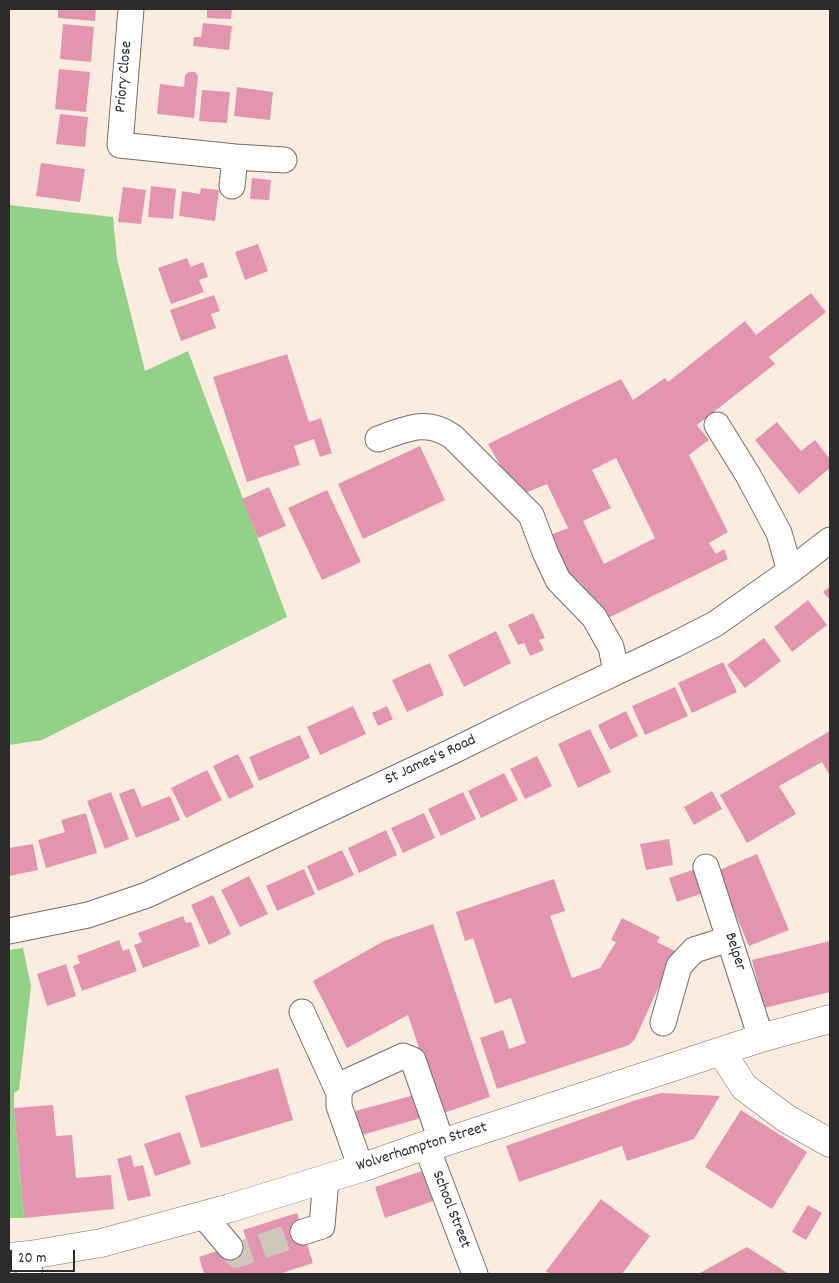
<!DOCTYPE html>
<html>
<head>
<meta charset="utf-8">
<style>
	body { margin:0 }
	#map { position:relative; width:839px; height:1283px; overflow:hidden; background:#faede0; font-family:Dekko,sans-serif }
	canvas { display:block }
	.frame { position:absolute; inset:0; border:10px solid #2b2b2b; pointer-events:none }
	.scale { position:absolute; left:10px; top:1250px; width:65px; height:22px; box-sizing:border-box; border:2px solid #2b2b2b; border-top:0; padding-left:6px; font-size:15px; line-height:18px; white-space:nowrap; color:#2b2b2b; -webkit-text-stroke:4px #fff; paint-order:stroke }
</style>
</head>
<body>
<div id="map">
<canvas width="839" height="1283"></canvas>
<div class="frame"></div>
<div class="scale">20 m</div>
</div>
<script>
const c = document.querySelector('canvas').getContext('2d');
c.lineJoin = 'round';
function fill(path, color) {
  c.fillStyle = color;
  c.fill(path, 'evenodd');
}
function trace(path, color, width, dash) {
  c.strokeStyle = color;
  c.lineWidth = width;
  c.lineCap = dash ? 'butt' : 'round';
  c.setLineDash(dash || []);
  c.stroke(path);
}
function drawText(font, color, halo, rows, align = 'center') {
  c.font = font + ' Dekko,sans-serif';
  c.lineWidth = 4;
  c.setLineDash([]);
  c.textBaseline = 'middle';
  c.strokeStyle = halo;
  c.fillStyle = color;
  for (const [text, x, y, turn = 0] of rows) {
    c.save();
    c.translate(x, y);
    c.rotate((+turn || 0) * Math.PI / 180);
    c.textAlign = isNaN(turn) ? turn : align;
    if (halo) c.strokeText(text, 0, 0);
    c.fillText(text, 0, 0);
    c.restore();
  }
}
fill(new Path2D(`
	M9 205 113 217 117 259 145 371 188 351 287 617 42 740 9 745Z
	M23 948 31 986 19 1090 14 1093V1108L24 1218H9V950Z`), '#92d187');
fill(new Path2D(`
	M58 9H96L95 21 58 18Z
	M207 9H232L231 19 207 18Z
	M203 23 232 26 229 50 193 46 194 37H201Z
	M63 24 94 27 91 62 60 59Z
	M59 69 90 72 86 112 55 109Z
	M189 72H195L198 76 194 118 157 114 160 84 184 87 185 75Z
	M237 87 273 92 270 120 234 116Z
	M202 90 230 92 227 123 199 121Z
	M60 114 88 117 85 147 56 144Z
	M41 163 85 169 80 202 36 196Z
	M252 178 271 180 269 200 250 199Z
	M151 186 176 189 173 219 148 217Z
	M123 187 146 190 141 224 118 222Z
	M201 188 219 190 215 221 179 216 182 191 200 194Z
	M258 244 268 271 245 280 235 252Z
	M187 258 191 267 203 262 208 277 199 280 204 292 171 304 158 268Z
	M811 293 826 312 769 357 775 364 697 425 709 440 689 455 728 532 709 543 716 554 724 549 728 559 600 622 580 582 572 583 550 535 568 528 547 484 518 496 488 444 621 379 633 400 665 378 668 382 745 321 756 335ZM616 458 655 538 604 564 583 521 611 508 592 470Z
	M214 295 220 311 211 314 216 328 181 341 170 310Z
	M287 354 309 422 321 418 332 453 320 457 314 439 294 446 300 465 247 482 213 377Z
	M777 422 801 451 815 440 830 459V468L799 494 755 440Z
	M420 446 445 500 363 539 338 484Z
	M269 487 286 526 258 538 242 499Z
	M327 490 361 562 322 580 288 508Z
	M830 586V600L823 592Z
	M808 600 827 625 792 652 774 627Z
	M533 613 545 638 539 640 544 650 530 656 524 643 518 645 508 625Z
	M496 631 511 663 464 687 448 655Z
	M764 638 781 661 745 688 727 665Z
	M723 662 737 692 692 713 678 683Z
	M430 663 444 695 407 712 392 680Z
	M675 687 688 716 645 735 632 706Z
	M353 706 366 734 320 755 307 727Z
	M387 706 393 719 378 726 372 713Z
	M626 711 638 736 610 750 598 725Z
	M590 729 611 772 578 788 558 744Z
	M830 731V776L822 762 779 786 796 814 747 843 720 795Z
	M300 735 310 758 259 781 249 757Z
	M238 754 254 787 229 799 213 766Z
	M537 756 552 786 525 799 510 769Z
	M207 770 222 800 186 818 171 788Z
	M504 773 518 800 481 818 468 791Z
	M134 788 142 807 170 796 180 820 136 838 119 794Z
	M712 791 722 809 694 825 684 807Z
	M111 792 129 839 105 849 87 801Z
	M463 792 476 819 441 836 428 809Z
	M86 813 97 853 46 868 38 840 65 832 61 820Z
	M424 813 435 838 403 853 391 828Z
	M386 830 397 855 359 873 348 848Z
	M669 839 673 865 646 870 640 844Z
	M33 844 38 870 9 876V848Z
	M342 850 354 875 318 891 307 866Z
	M757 854 789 930 749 946 717 871Z
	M304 869 315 894 277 911 266 886Z
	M695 869 703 893 677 902 669 878Z
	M249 876 268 914 240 927 221 890Z
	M554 879 565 911 550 916 572 978 600 968 616 942 611 940 622 918 660 937 657 942 675 951 635 1039 629 1045 497 1089 480 1038 503 1030 509 1049 526 1043 511 998 495 1004 473 938 465 941 456 912Z
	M213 895 231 934 209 945 191 905Z
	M183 916 186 923 191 922 200 946 143 968 134 945 142 942 138 933Z
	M433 924 490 1097 441 1114 408 1015 347 1048 313 981 384 941Z
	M119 940 123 951 129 949 137 971 82 991 73 966 80 963 77 956Z
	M830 941V992L764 1008 752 960Z
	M66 964 76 996 47 1006 37 974Z
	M278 1068 293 1120 201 1148 185 1096Z
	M661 1093 720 1096 694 1139 627 1161 622 1146 519 1182 506 1146 633 1101Z
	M415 1095 421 1118 362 1135 355 1111Z
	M53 1105 56 1136 72 1135 76 1178 111 1175 114 1209 24 1218 14 1108Z
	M741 1110 807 1152 772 1209 705 1167Z
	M180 1132 191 1164 155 1176 144 1144Z
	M131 1155 134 1167 143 1165 151 1196 128 1201 117 1159Z
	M422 1171 433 1201 385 1218 375 1187Z
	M601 1199 650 1236 622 1274H550L546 1271Z
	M808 1205 822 1213 806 1240 792 1232Z
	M297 1213 313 1263 279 1274H204L199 1257 247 1241 243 1230Z
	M747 1247 789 1274H698Z`), '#e394af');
trace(new Path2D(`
	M230 1247 237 1255 303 1232`), '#d1c6bc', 25, [25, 12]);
const minor = new Path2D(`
	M131 9 120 145 235 157 284 160
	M232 186 235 157
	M717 425 748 475 779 533 790 571
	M378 439C406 429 427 418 453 437L531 515 545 552 558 580 594 617 611 647 616 671
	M706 867 761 1038
	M9 931 88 915 147 895 451 752 536 710 674 645 715 624 790 571 830 540
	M302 1012 339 1093
	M663 1023 679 966 694 950 729 939
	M426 1145 475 1274
	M361 1168 339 1106V1093L344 1083 403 1056 413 1060 442 1143
	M203 1215 230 1247
	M303 1232 322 1226 326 1179
	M29 1274 30 1255`);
const major = new Path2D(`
	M721 1051 744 1087 787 1119 830 1143
	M9 1257 30 1255 101 1243 230 1208 361 1168 426 1145 442 1143 761 1038 830 1019`);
trace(minor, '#736f6a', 27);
trace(major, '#736f6a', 29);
trace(minor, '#fff', 25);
trace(major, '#fff', 28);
drawText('16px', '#2b2b2b', '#fff', [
	["Priory Close",125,77,-85],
	["St James's Road",431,761,-25],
	["Belper",734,952,72],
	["Wolverhampton Street",422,1148,-17],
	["School Street",450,1210,69]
]);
</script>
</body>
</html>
